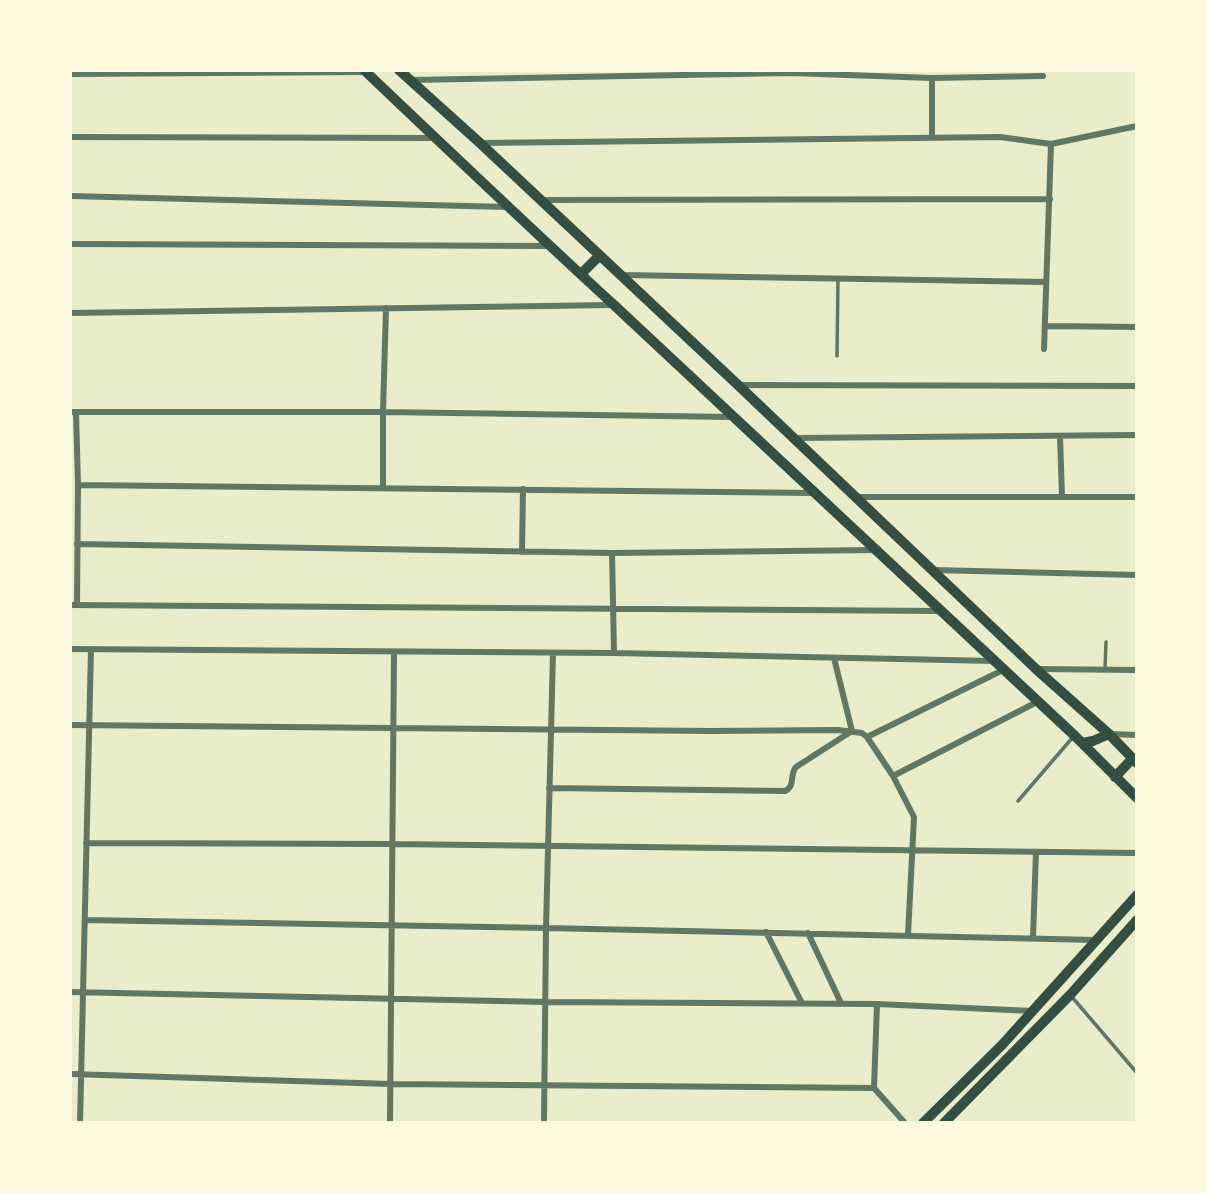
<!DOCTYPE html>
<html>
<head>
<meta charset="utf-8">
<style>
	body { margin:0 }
	#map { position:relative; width:1207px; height:1193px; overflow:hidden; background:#e9edc9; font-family:"Roboto Serif",serif }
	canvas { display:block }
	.frame { position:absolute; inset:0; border:72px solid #fefae0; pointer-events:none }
</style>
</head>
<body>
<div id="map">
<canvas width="1207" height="1193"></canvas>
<div class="frame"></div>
</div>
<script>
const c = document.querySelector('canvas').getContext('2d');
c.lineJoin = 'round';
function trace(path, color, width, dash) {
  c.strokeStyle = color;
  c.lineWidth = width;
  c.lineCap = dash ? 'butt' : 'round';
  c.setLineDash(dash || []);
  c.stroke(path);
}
trace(new Path2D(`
	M837 356 838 278
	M1105 669 1106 642
	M1018 801 1073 737
	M1072 997 1137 1073`), '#617663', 3.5);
trace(new Path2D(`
	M70 74 366 72
	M932 78V137
	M411 80 791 73 932 78 1043 76
	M70 137 435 138
	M482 143 1000 137 1051 144 1137 126
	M70 196 507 207
	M541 200 1050 199
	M70 244 549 246
	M621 275 1046 282
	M70 313 612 305
	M1045 326 1137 327
	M1044 349 1051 144
	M740 385 1137 386
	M70 412H383L732 417
	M76 412 78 485 77 604
	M1060 436 1062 497
	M796 438 1137 435
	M78 485 814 493
	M383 488V412L386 308
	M857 497H1137
	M77 544 612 553 875 550
	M522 552 523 489
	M612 553 614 653
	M933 570 1137 575
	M70 605 940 611
	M70 649 614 653 994 661
	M1037 669 1137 670
	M70 725 711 731 838 730 862 733 867 737 893 776 914 817 908 935
	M1111 734 1137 735
	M867 737 1003 670
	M893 776 1037 702
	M549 788 785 791C796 786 789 775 796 767L852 731 834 658
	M86 843 392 844 1137 853
	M85 920 546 928 1096 940
	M766 932 802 1003
	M808 933 841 1003
	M1033 938 1036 852
	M70 992 546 1002 877 1004 1033 1011
	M877 1004 874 1088 905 1123
	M70 1074 390 1084 874 1088
	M80 1123 91 649
	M390 1123 394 652
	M544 1123 546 928 553 653`), '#617663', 6);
trace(new Path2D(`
	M923 1123 1002 1045 1137 895
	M944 1123 1070 995 1137 920`), '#344e41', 10);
trace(new Path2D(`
	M364 70C447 149 530 228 614 305L1075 736 1137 798
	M399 70 480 143 738 385 1036 669 1109 734 1137 763
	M581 274 599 256
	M1082 743 1093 741 1109 734
	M1115 777 1132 759`), '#344e41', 10);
</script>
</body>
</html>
